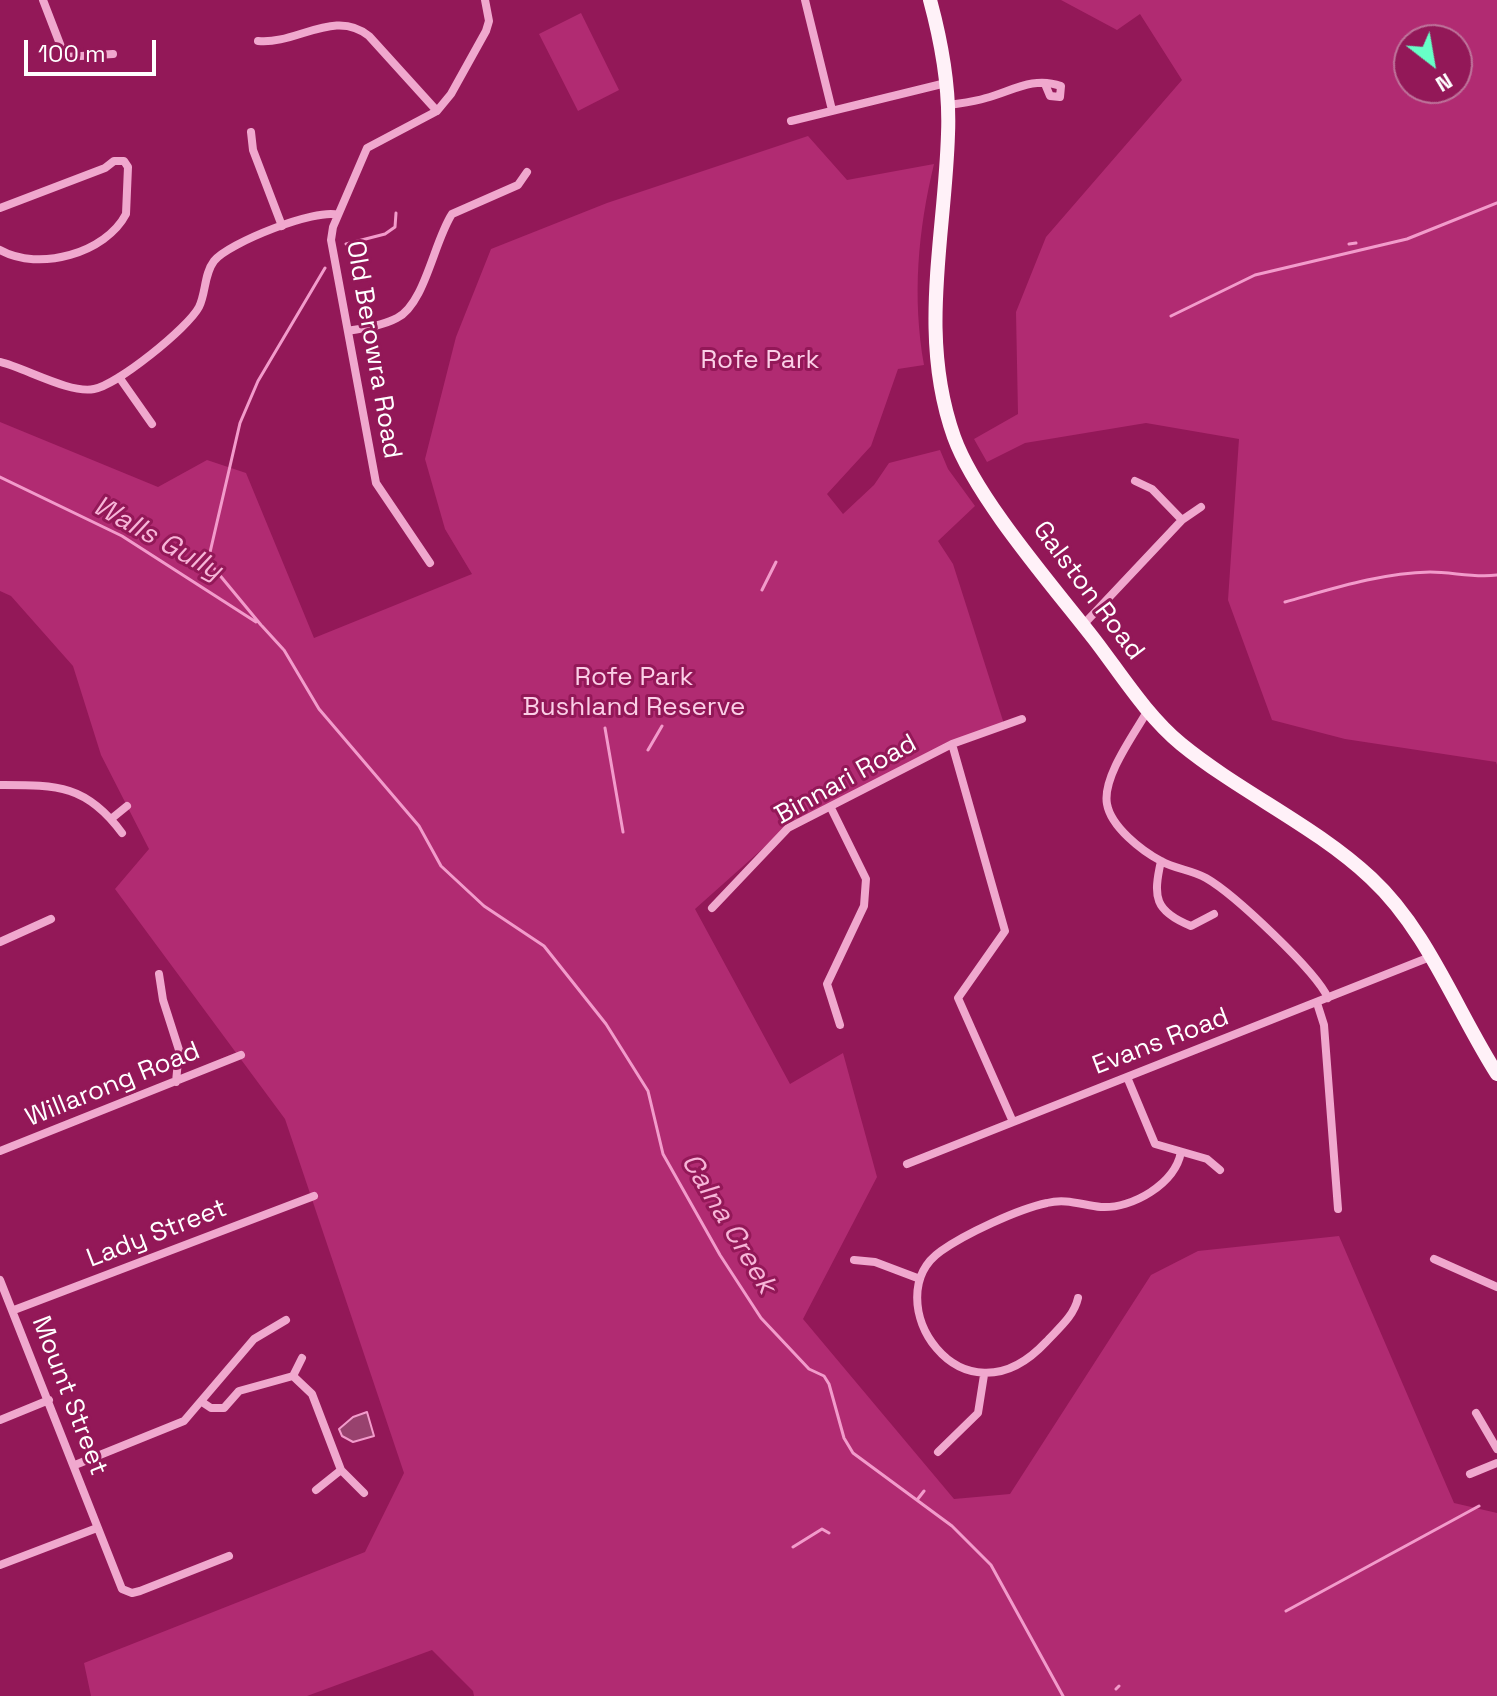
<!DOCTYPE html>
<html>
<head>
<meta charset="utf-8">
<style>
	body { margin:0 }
	#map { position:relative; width:1497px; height:1696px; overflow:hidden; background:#931858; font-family:"Space Grotesk",sans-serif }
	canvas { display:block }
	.north { position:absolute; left:1393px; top:24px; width:80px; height:80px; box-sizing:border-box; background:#931858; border:2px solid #be749b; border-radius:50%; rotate:149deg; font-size:22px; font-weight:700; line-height:32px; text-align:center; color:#fff }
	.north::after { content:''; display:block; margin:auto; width:28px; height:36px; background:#67ffc7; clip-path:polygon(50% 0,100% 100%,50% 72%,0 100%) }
	.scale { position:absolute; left:24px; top:40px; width:132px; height:36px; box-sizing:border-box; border:4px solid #fff; border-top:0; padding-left:10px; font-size:24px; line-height:28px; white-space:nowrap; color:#fff; -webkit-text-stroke:6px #931858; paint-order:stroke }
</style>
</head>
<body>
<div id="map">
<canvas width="1497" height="1696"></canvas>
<div class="north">N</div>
<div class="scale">100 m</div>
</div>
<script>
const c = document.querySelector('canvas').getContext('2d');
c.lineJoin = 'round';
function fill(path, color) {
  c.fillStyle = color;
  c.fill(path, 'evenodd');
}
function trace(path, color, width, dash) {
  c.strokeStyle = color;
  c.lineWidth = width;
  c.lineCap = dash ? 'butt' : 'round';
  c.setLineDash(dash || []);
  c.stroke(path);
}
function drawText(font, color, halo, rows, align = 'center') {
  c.font = font + ' "Space Grotesk",sans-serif';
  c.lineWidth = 6;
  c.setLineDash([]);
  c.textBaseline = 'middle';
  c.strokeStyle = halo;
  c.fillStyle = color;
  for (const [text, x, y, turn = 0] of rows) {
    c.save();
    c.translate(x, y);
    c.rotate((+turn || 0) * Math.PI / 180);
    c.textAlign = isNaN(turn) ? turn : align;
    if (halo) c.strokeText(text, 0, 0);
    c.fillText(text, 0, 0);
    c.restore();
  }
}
fill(new Path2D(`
	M1061 0H1497V765L1496 762 1345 739 1272 720 1228 600 1239 439 1146 423 1025 443 987 462 974 439 1018 414 1016 312 1046 237 1182 80 1140 14 1117 30ZM1409 40H1457V88H1409Z
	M581 13 619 90 578 111 539 34Z
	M808 136 847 180 934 164C918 230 912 297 924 365L898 369 871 446 827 494 843 514 874 485 889 463 940 450 948 469 975 506 938 541 953 564 1004 724 787 827 695 909 790 1084 843 1053 877 1177 803 1319 954 1499 1010 1494 1151 1275 1198 1251 1339 1236 1454 1503 1497 1513V1696H474L473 1691 432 1650 307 1696H91L84 1663 365 1552 404 1473 285 1119 115 889 149 849 101 755 73 666 11 596 0 591V422L158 487 207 460 246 473 314 638 472 574 445 529 425 459 456 337 491 249 607 203Z`), '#b12b72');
const water = new Path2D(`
	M367 1412 374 1436 353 1442 342 1436 339 1429 353 1417Z`);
fill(water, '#98426e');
trace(water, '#f29bcb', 2);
trace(new Path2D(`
	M346 244 385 234 395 227 396 213
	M1349 244 1356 243
	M1171 316 1255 275 1407 239 1497 203
	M0 477 122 536 256 622
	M762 590 776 562
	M1285 602C1332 589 1380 573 1430 572 1453 572 1473 578 1497 575
	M261 625 208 561 240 423 258 381 325 268
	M262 626 283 649
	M284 650 319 709 419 826 441 866 484 906 544 946 606 1024 648 1091 663 1154 720 1255 761 1318 809 1369 824 1376 829 1384 844 1438 853 1453 952 1526 991 1565 1063 1696
	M605 728 623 832
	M648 750 662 726
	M917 1500 924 1491
	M793 1547 822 1529 829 1533
	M1286 1611 1479 1506
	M1116 1689 1119 1686`), '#f29bcb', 3);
trace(new Path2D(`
	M43 0 65 57 113 54
	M805 0 832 110
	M258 41C296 45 335 8 369 36L437 111
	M948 105C961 103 974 102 986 98 1012 91 1033 76 1061 86L1060 97 1050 96 1045 84
	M791 121 946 83
	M251 132 253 150 282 226
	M0 208 105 168 114 161H124L128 167 126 214C106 253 39 272 0 250
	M348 331C364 328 382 326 397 318 425 304 434 241 452 214L518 185 527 172
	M0 362C25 368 70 394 94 389 117 385 188 328 199 307 206 293 204 274 214 261 228 243 316 208 338 215
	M119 377 152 424
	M1182 520 1201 507
	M430 563 376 483 331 240 333 227 367 148 437 111 451 94 486 31 489 21 485 0
	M1083 625 1182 520 1152 489 1135 481
	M1148 710C1135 733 1102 777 1107 804 1111 827 1142 851 1161 861 1175 869 1192 870 1206 878 1234 894 1316 971 1328 998
	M952 744 1005 931 958 998 1013 1122
	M0 785C56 785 86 784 122 833
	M831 808 866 879 864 906 827 984 840 1025
	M111 819 127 806
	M1161 861C1153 897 1154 911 1191 926L1214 914
	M712 908 788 828 952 744 1022 719
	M0 942 51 919
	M159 974 163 1000 179 1050 176 1082
	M1317 1003 1324 1025 1338 1209
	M1127 1077 1155 1144 1207 1159 1220 1170
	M0 1151 241 1055
	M907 1164 1430 957
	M1434 1259 1497 1287
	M854 1260 875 1262 920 1279
	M0 1280 122 1589 132 1593 140 1591 229 1556
	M1078 1298C1074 1316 1059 1328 1046 1342 961 1433 874 1298 941 1251 965 1234 1018 1209 1047 1203 1066 1198 1082 1205 1101 1207 1132 1209 1175 1184 1181 1152
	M14 1310 314 1196
	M293 1376 312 1394 341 1470 364 1493
	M202 1402 211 1408H224L239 1391 293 1376 302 1358
	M1476 1413 1497 1449
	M0 1420 49 1400
	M938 1452 978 1413 984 1375
	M75 1465 184 1421 254 1339 286 1320
	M1470 1474 1497 1463
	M316 1490 341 1470
	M0 1565 97 1528`), '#f0a8ce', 8);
trace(new Path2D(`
	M930 0C942 44 950 89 948 134 945 237 918 336 954 437 976 498 1052 585 1094 639 1121 674 1146 715 1181 744 1241 793 1314 825 1371 878 1428 931 1456 1010 1497 1074`), '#fff1f8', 14);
drawText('26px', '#fff', '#931858', [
	["Old Berowra Road",373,350,80],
	["Galston Road",1088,591,53],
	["Binnari Road",846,780,-29],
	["Evans Road",1161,1042,-21],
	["Willarong Road",113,1085,-22],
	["Lady Street",157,1234,-21],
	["Mount Street",69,1396,69]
]);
drawText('26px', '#fbcfe7', '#931858', [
	["Rofe Park",760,361],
	["Rofe Park",634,678],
	["Bushland Reserve",634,708]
]);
drawText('italic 28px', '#f7b5d8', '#931858', [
	["Walls Gully",157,539,29],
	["Calna Creek",728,1224,59]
]);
</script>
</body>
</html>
